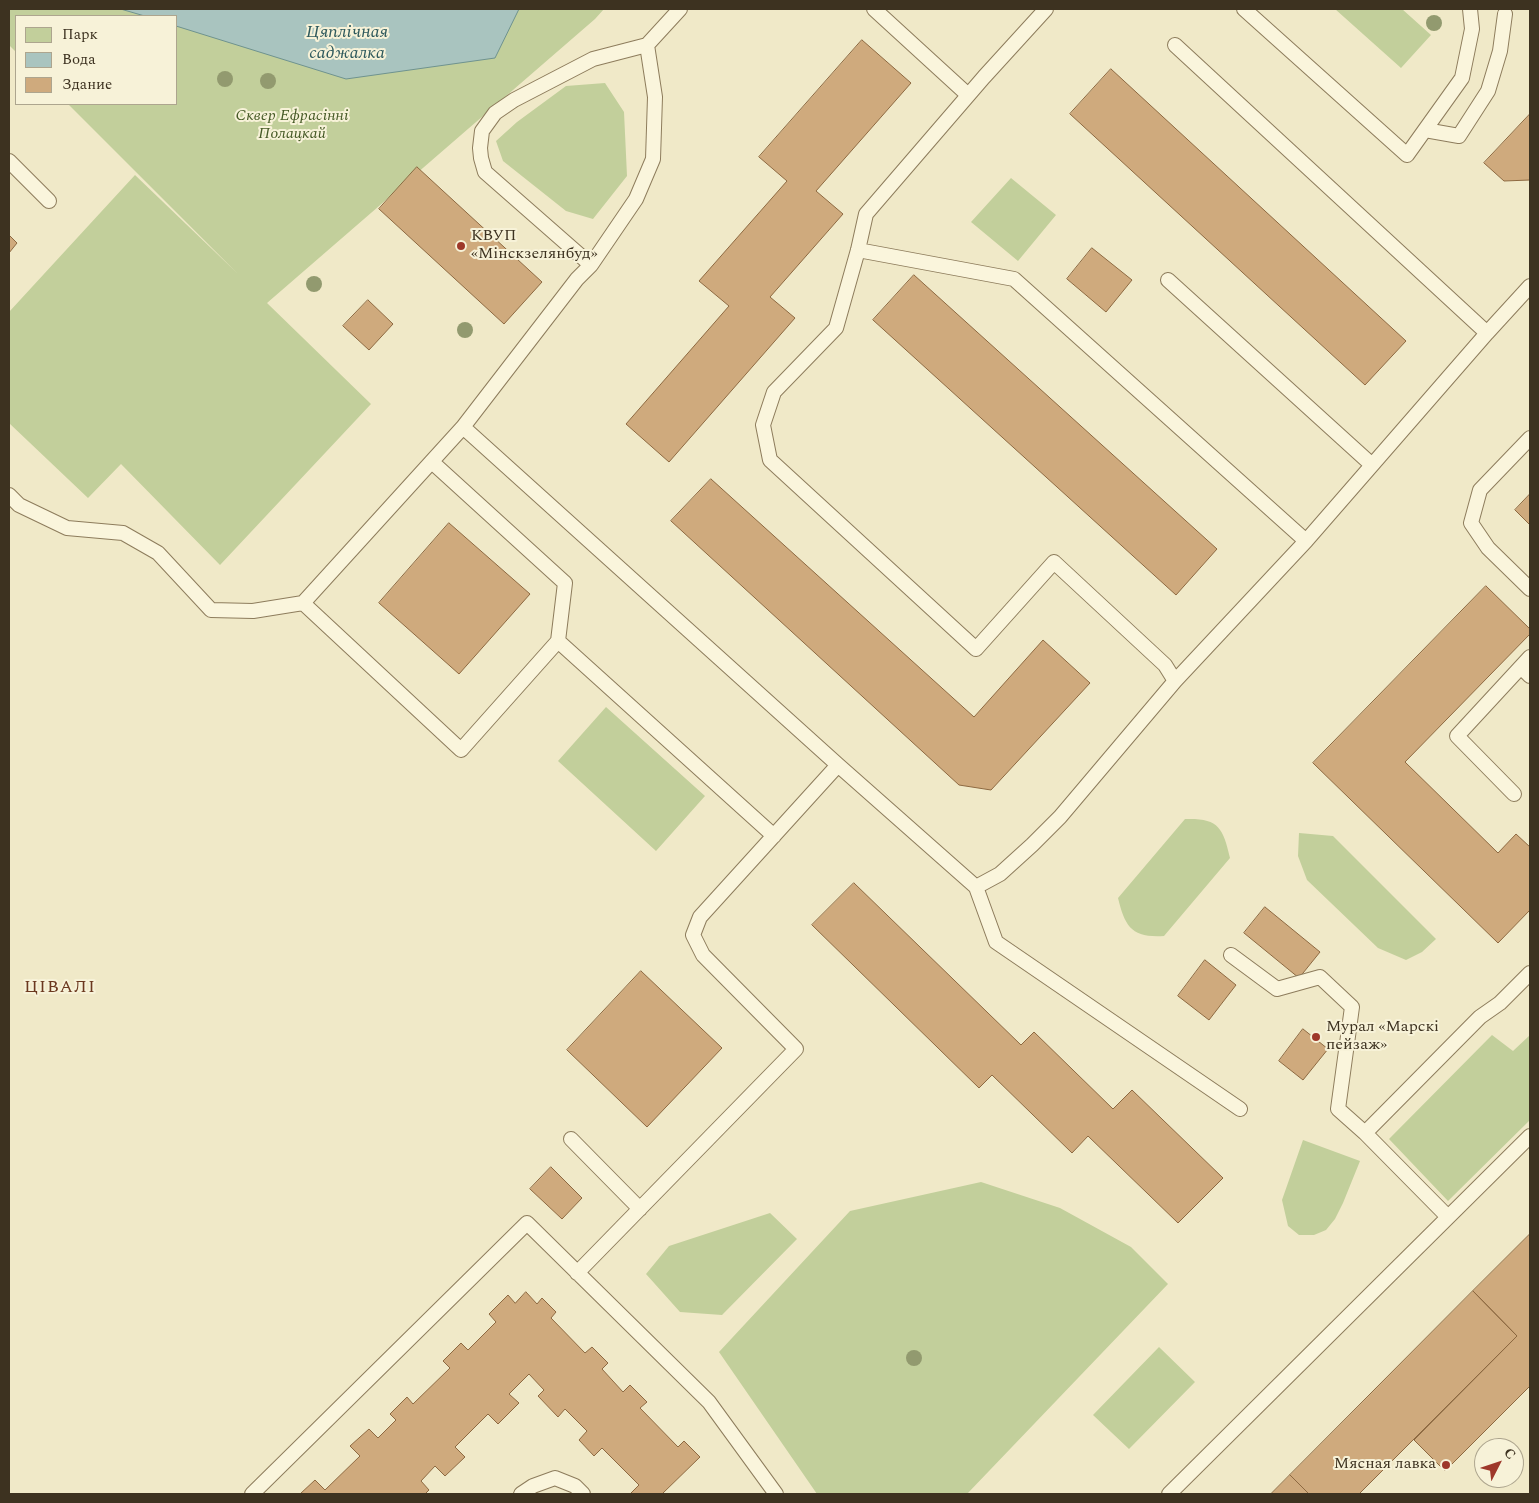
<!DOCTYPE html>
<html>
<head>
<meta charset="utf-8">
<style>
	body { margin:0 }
	#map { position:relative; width:1539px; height:1503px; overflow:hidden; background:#f0e9c8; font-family:Spectral,serif }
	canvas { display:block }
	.frame { position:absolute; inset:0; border:10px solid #3d3220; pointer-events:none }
	.legend { position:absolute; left:15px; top:15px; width:162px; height:90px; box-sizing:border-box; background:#f7f2d8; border:1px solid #ada58e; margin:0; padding:6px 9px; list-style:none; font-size:15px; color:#3d3220 }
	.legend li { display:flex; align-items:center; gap:10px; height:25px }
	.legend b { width:25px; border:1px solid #ada58e }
	.north { position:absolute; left:1474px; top:1438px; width:50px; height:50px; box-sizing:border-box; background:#f7f2d8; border:1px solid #ada58e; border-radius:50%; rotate:49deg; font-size:14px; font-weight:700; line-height:20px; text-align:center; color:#3d3220 }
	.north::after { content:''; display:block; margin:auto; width:18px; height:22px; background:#9e382a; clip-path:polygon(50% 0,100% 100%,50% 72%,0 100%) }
</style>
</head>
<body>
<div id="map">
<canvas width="1539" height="1503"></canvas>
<div class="frame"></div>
<ul class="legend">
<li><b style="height:14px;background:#c2cf9b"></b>Парк</li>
<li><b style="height:14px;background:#a9c4bf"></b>Вода</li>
<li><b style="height:14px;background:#cfaa7d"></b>Здание</li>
</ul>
<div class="north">С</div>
</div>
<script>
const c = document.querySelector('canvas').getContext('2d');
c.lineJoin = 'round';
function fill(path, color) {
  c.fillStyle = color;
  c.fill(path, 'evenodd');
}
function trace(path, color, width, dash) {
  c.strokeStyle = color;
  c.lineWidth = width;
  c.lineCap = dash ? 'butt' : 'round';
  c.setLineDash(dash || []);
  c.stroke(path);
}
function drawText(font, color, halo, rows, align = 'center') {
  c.font = font + ' Spectral,serif';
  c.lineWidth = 4;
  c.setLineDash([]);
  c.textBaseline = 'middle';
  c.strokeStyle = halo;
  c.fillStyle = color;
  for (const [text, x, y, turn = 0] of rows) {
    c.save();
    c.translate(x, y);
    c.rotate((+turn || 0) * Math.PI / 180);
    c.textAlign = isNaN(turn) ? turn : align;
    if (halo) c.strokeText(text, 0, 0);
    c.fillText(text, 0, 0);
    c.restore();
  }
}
fill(new Path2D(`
	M9 9H604L595 19 267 303 371 404 220 565 121 464 88 498 9 423V312L135 175 237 273 68 104H176V16H16V52L9 45Z
	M1335 9H1402L1431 35 1401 68Z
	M605 83 624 112 627 176 593 219 566 211 503 161 496 141 517 122 566 86Z
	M1011 178 1056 215 1018 261 971 222Z
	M606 707 705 796 656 851 558 761Z
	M1185 819C1218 818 1223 827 1230 858L1164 936C1132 938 1125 927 1118 898Z
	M1299 833 1333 836 1436 939 1422 952 1406 960 1378 948 1307 880 1298 856Z
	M1492 1035 1513 1051 1530 1035V1120L1448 1201 1389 1139Z
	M1303 1140 1360 1161 1343 1203 1335 1219 1326 1230 1314 1235H1299L1288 1226 1282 1200Z
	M981 1182 1060 1208 1131 1247 1168 1284 967 1494H817L719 1352 850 1211Z
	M770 1213 797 1239 722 1315 680 1312 646 1274 669 1246Z
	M1159 1347 1195 1382 1129 1449 1093 1415Z`), '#c2cf9b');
const water = new Path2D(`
	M121 9H519L495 58 346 79 176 26V16H145Z`);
fill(water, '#a9c4bf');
trace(water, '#6f938f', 1);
const building = new Path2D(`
	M862 40 911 83 816 191 843 214 770 297 795 318 669 462 626 424 729 306 699 281 787 181 759 157Z
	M1111 69 1406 341 1365 385 1070 114Z
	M1530 114V180L1504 181 1484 163Z
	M417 167 542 282 504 324 379 209Z
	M9 235 17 243 9 253Z
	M1092 248 1132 280 1106 312 1067 279Z
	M914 275 1217 549 1176 595 873 320Z
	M368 300 393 324 369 350 343 326Z
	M711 479 974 717 1043 640 1090 683 991 790 959 785 671 521Z
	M1530 494V525L1515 510Z
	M449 523 530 594 459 674 379 603Z
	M1486 586 1530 629V634L1405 762 1498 853 1516 834 1530 847V910L1498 943 1313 763Z
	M854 883 1021 1045 1034 1032 1113 1109 1132 1090 1223 1178 1178 1223 1088 1136 1072 1153 992 1075 979 1088 812 925Z
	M1265 907 1320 952 1299 978 1244 933Z
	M1205 960 1236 985 1209 1020 1178 996Z
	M641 971 722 1048 647 1127 567 1050Z
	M1303 1029 1328 1049 1303 1080 1279 1061Z
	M551 1167 582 1198 562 1219 530 1189Z
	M1530 1234V1386L1445 1471 1414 1440 1517 1336 1473 1291Z
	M1473 1291 1517 1336 1359 1494H1309L1290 1475Z
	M526 1292 537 1304 542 1298 556 1312 551 1318 585 1353 592 1347 608 1363 602 1369 623 1392 630 1385 647 1402 640 1408 678 1447 684 1441 700 1457 662 1494H630L639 1485 602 1448 594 1456 579 1440 587 1431 565 1409 558 1417 538 1396 544 1390 529 1374 509 1394 519 1403 498 1424 488 1414 455 1447 465 1457 445 1476 435 1466 421 1481 429 1490 425 1494H300L315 1480 325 1490 360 1456 350 1446 369 1429 378 1438 396 1420 390 1414 407 1397 413 1404 450 1368 443 1361 461 1343 468 1350 496 1322 489 1314 508 1295 515 1303Z
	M1290 1475 1309 1494H1271Z`);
fill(building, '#cfaa7d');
trace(building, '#8d6941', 1);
const service = new Path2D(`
	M680 9 647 45 655 97 653 159 636 199 591 265 577 279 463 427 838 765 976 887 1000 874 1032 845 1060 817 1175 681 1306 541 1487 333 1530 286
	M874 9 968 95
	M1046 9 984 77 866 214 858 250 836 328 774 392 763 425 770 460 976 649 1054 562 1165 665 1175 681
	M1244 9 1407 155 1462 78 1472 29 1470 9
	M1175 45 1487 333
	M1425 130 1459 136 1488 91 1500 51 1505 14
	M9 161 49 201
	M858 250 1014 279 1306 541
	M591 265 485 172 481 158 480 148 482 131 495 113 514 100 593 59 647 45
	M1168 280 1372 465
	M1530 438 1480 490 1471 523 1488 548 1530 589
	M9 495 19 505 67 528 123 533 158 553 211 610 253 611 303 603 463 427
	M303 603 461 750 558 641 565 583 432 462
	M558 641 774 836
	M1521 667 1530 676
	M1514 794 1457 736 1530 657
	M976 887 996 942 1240 1109
	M1231 955 1277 989 1320 977 1352 1007 1338 1109 1365 1133 1448 1217
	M1365 1133 1480 1017 1500 1003 1530 973
	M571 1139 640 1209
	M577 1273 796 1049 703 955 693 935 700 917 838 765
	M252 1494 527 1223 709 1402 776 1494
	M521 1494 533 1486 555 1478 575 1486 583 1494
	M1169 1494 1530 1136`);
trace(service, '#8d7c5c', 16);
trace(service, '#faf5dc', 14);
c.fillStyle = '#929a6f';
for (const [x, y] of [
	[1434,23],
	[225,79],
	[268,81],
	[314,284],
	[465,330],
	[914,1358]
]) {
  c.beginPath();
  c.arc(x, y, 8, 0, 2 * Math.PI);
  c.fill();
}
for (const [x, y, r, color] of [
	[461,246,5,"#9e382a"],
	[1316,1037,5,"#9e382a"],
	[1446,1465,5,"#9e382a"]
]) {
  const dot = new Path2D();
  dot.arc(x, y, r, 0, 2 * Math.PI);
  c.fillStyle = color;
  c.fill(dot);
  trace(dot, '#f7f2d8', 2);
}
drawText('italic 16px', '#465a26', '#f7f2d8', [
	["Сквер Ефрасінні",292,117],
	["Полацкай",292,135]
]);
drawText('16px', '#3d3220', '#f7f2d8', [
	["КВУП",471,237],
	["«Мінскзелянбуд»",471,255],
	["Мурал «Марскі",1326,1028],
	["пейзаж»",1326,1046],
	["Мясная лавка",1436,1465,"right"]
], 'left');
drawText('italic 18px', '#2f5a5d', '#f7f2d8', [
	["Цяплічная",347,33],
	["саджалка",347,54]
]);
c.letterSpacing = '1px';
drawText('18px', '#6b381e', '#f7f2d8', [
	["ЦІВАЛІ",60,988]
]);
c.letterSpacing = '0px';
</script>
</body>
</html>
